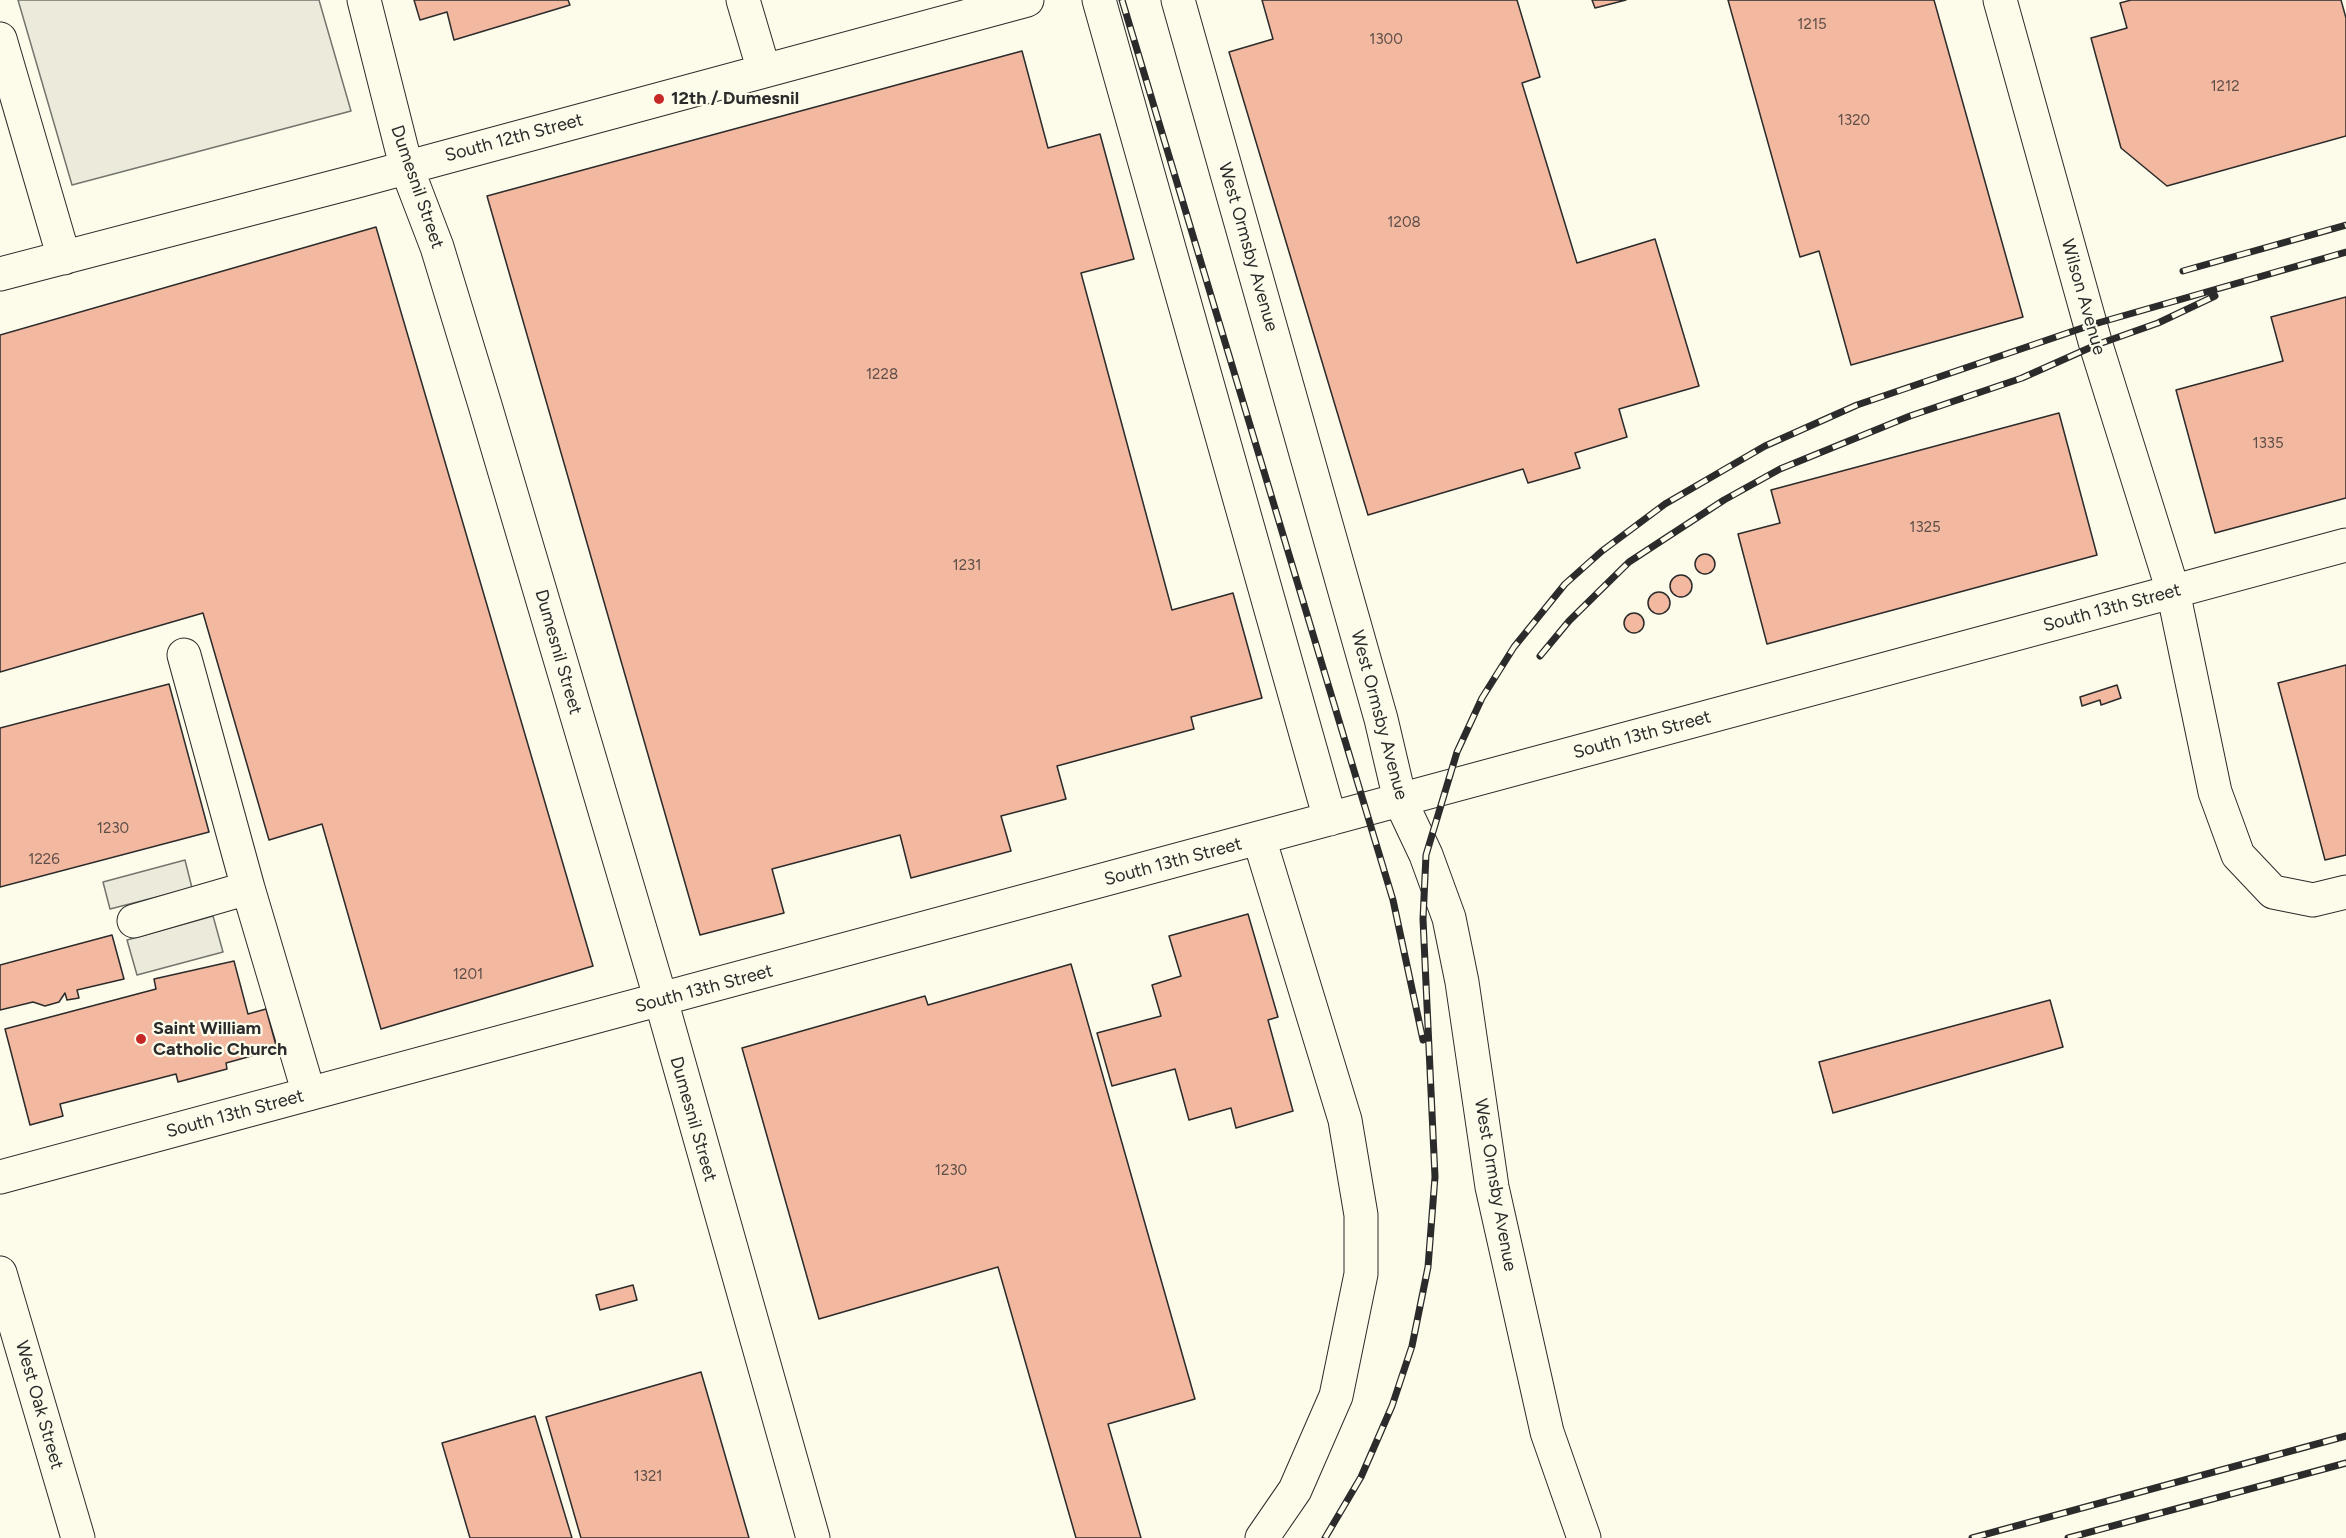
<!DOCTYPE html>
<html>
<head>
<meta charset="utf-8">
<style>
	body { margin:0 }
	canvas { display:block; background:#fdfbea }
</style>
</head>
<body>
<canvas width="2346" height="1538"></canvas>
<script>
const c = document.querySelector('canvas').getContext('2d');
c.lineJoin = 'round';
function fill(path, color) {
  c.fillStyle = color;
  c.fill(path, 'evenodd');
}
function trace(path, color, width, dash) {
  c.strokeStyle = color;
  c.lineWidth = width;
  c.lineCap = dash ? 'butt' : 'round';
  c.setLineDash(dash || []);
  c.stroke(path);
}
function drawText(font, color, halo, rows, align = 'center') {
  c.font = font + ' Figtree,sans-serif';
  c.lineWidth = 4.5;
  c.setLineDash([]);
  c.textBaseline = 'middle';
  c.strokeStyle = halo;
  c.fillStyle = color;
  for (const [text, x, y, turn = 0] of rows) {
    c.save();
    c.translate(x, y);
    c.rotate((+turn || 0) * Math.PI / 180);
    c.textAlign = isNaN(turn) ? turn : align;
    if (halo) c.strokeText(text, 0, 0);
    c.fillText(text, 0, 0);
    c.restore();
  }
}
const parking = new Path2D(`
	M18 0H319L351 111 72 185Z
	M185 860 192 888 110 909 103 882Z
	M213 916 223 952 137 975 127 940Z`);
fill(parking, '#eceadb');
trace(parking, '#74746e', 1.5);
const building = new Path2D(`
	M414 0H568L570 5 454 40 447 12 420 20Z
	M1262 0H1517L1540 77 1522 83 1577 263 1655 239 1699 386 1619 409 1627 437 1575 453 1580 468 1528 483 1523 469 1368 515 1229 52 1273 39Z
	M1592 0H1626L1595 8Z
	M1728 0H1934L2023 317 1851 365 1819 251 1800 257Z
	M2131 0H2341L2346 18V136L2167 186 2121 148 2091 38 2127 28 2120 3Z
	M1022 51 1048 148 1100 134 1134 259 1081 273 1172 610 1233 593 1262 698 1191 717 1194 729 1057 766 1066 799 1001 816 1011 851 911 878 900 835 772 869 784 913 700 935 487 196Z
	M376 227 593 966 381 1029 322 824 269 840 203 613 0 672V335Z
	M2346 297V498L2215 533 2176 390 2283 361 2271 317Z
	M2059 413 2097 555 1767 644 1738 534 1780 523 1771 490Z
	M1695 564a10 10 0 1 1 20 0a10 10 0 1 1-20 0Z
	M1670 586a11 11 0 1 1 22 0a11 11 0 1 1-22 0Z
	M1648 603a11 11 0 1 1 22 0a11 11 0 1 1-22 0Z
	M1624 623a10 10 0 1 1 20 0a10 10 0 1 1-20 0Z
	M2346 665V855L2325 860 2278 683Z
	M169 684 209 832 0 887V728Z
	M2117 685 2121 698 2101 705 2100 700 2082 706 2080 697Z
	M1248 914 1278 1017 1268 1020 1293 1111 1236 1128 1231 1108 1189 1120 1175 1069 1112 1086 1097 1033 1161 1016 1152 985 1181 976 1169 936Z
	M112 935 124 979 77 990 79 998 67 1000 65 993 59 1002 45 1006 33 1002 0 1010V965Z
	M234 961 248 1014 266 1009 277 1049 226 1063 227 1069 178 1082 176 1074 60 1104 63 1116 30 1125 5 1029 156 989 154 979Z
	M1071 964 1195 1399 1108 1424 1141 1538H1076L998 1267 819 1319 742 1048 925 996 928 1005Z
	M2050 1000 2063 1047 1833 1113 1819 1062Z
	M633 1285 637 1300 600 1310 596 1295Z
	M701 1372 749 1538H581L546 1417Z
	M535 1416 572 1538H470L442 1443Z`);
fill(building, '#f2b8a0');
trace(building, '#2b2b2b', 1.5);
const minor = new Path2D(`
	M364 0 406 166 437 247 485 405 661 1000 813 1538
	M743 0 764 71
	M1099 0 1330 819
	M1178 0 1381 719 1400 800 1426 855 1449 918 1462 982 1492 1187 1547 1432 1584 1538
	M2000 0 2096 345 2173 591 2215 792 2238 855 2273 892 2313 900 2346 892
	M0 39 64 258
	M0 274 357 181 1027 0
	M184 655 248 888
	M1259 838 1345 1120 1361 1215V1274L1336 1396 1295 1490 1262 1538
	M134 921 248 888 309 1094
	M0 1177 2346 545`);
const major = new Path2D(`
	M0 1273 78 1538`);
trace(minor, '#2b2b2b', 35);
trace(major, '#2b2b2b', 35);
trace(minor, '#fdfbea', 33);
trace(major, '#fdfbea', 33);
const rail = new Path2D(`
	M1122 0 1393 900 1423 1040
	M2183 271 2346 225
	M1540 656 1569 621 1629 562 1724 500 1780 469 1910 416 2022 378 2096 345 2158 323 2215 296
	M1325 1538 1361 1477 1392 1406 1412 1346 1428 1267 1435 1177 1423 919 1426 855 1457 752 1482 698 1514 647 1565 584 1602 551 1665 504 1765 446 1857 405 2091 325 2346 252
	M1972 1538 2346 1436
	M2068 1538 2346 1463`);
trace(rail, '#2b2b2b', 7);
trace(rail, '#fdfbea', 4.5, [14]);
for (const [x, y, r, color] of [
	[659,99,6,"#c62828"],
	[141,1039,6,"#c62828"]
]) {
  const dot = new Path2D();
  dot.arc(x, y, r, 0, 2 * Math.PI);
  c.fillStyle = color;
  c.fill(dot);
  trace(dot, '#fdfbea', 2);
}
drawText('15px', '#5d4e48', null, [
	["1215",1812,25],
	["1300",1386,40],
	["1212",2225,87],
	["1320",1854,121],
	["1208",1404,223],
	["1228",882,375],
	["1335",2268,444],
	["1325",1925,528],
	["1231",967,566],
	["1230",113,829],
	["1226",44,860],
	["1201",468,975],
	["1230",951,1171],
	["1321",648,1477]
]);
drawText('bold 18px', '#2b2b2b', '#fdfbea', [
	["12th / Dumesnil",671,99],
	["Saint William",153,1029],
	["Catholic Church",153,1050]
], 'left');
drawText('18px', '#2b2b2b', '#fdfbea', [
	["South 12th Street",514,138,-15],
	["Dumesnil Street",417,187,71],
	["West Ormsby Avenue",1248,247,74],
	["Wilson Avenue",2083,297,74],
	["South 13th Street",2112,608,-15],
	["Dumesnil Street",558,652,74],
	["West Ormsby Avenue",1379,715,75],
	["South 13th Street",1642,735,-15],
	["South 13th Street",1173,862,-15],
	["South 13th Street",704,989,-15],
	["South 13th Street",235,1114,-15],
	["Dumesnil Street",693,1119,74],
	["West Ormsby Avenue",1495,1185,80],
	["West Oak Street",39,1405,74]
]);
</script>
</body>
</html>
